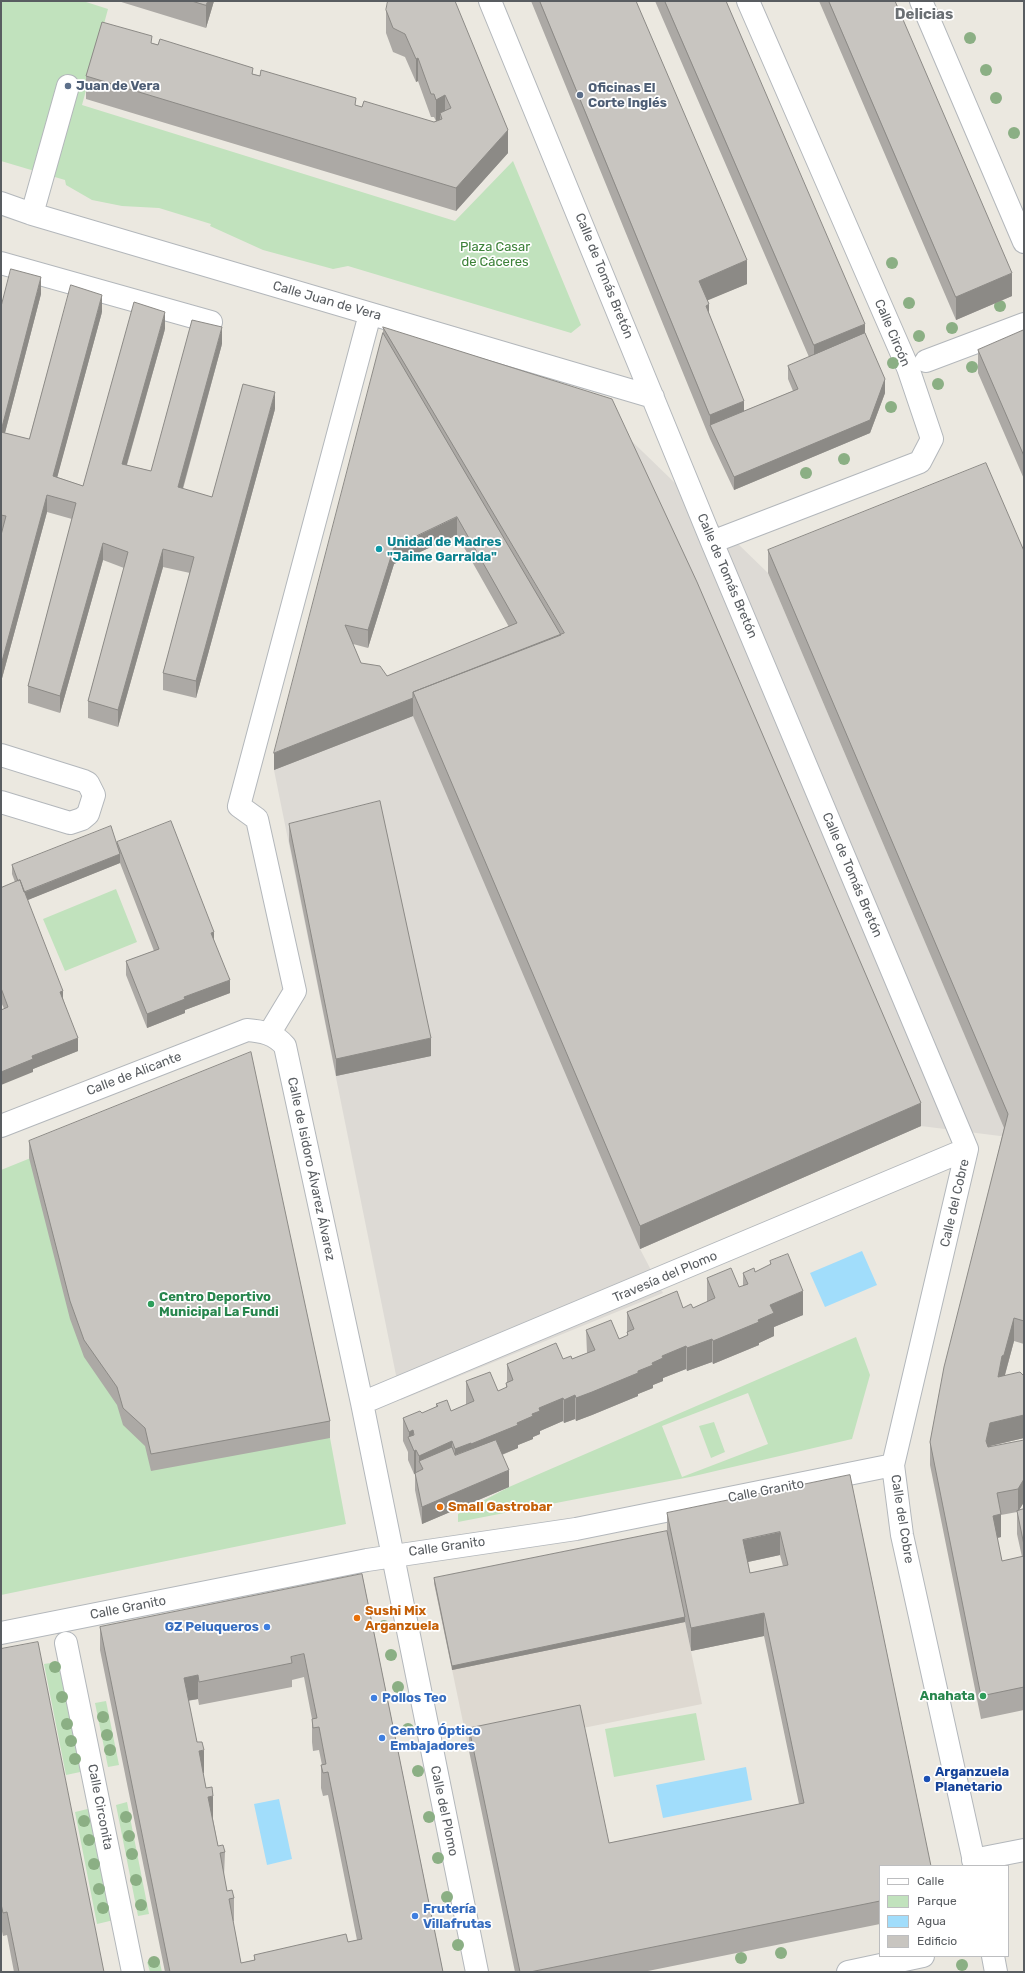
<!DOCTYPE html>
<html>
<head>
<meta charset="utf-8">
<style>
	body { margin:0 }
	#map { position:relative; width:1025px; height:1973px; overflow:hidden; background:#ebe8e0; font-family:Rubik,sans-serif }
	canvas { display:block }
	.frame { position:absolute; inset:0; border:2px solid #595d61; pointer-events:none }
	.legend { position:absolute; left:879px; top:1865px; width:130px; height:92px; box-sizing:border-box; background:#fff; border:1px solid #bdbec0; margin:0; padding:5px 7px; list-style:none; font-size:12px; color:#595d61 }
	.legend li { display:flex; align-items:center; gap:8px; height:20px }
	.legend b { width:20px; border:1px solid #bdbec0 }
</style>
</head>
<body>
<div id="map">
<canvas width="1025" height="1973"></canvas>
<div class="frame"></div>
<ul class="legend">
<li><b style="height:5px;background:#fff"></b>Calle</li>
<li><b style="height:11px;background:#c1e2bd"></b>Parque</li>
<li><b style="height:11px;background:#a1ddfb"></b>Agua</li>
<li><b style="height:11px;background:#c8c5c0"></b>Edificio</li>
</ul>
</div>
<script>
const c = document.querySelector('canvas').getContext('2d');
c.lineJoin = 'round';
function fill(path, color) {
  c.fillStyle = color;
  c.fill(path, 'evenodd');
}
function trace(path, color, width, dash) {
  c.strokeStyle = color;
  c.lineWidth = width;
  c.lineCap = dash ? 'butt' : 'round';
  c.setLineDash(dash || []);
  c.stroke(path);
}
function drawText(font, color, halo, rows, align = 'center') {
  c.font = font + ' Rubik,sans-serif';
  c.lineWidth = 3.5;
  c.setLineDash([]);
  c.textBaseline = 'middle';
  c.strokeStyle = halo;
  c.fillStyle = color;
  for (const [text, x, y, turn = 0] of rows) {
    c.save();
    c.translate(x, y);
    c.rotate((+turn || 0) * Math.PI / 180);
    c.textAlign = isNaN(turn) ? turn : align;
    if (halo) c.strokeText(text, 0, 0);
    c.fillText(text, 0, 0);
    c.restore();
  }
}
fill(new Path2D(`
	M612 422 768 573 1008 1137 921 1126 640 1249 663 1293 401 1400 274 770 564 656Z`), '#dddad5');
fill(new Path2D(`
	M667 1536 702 1704 469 1751 434 1583Z`), '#ded9d1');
fill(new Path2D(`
	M1 1H83L108 9 82 105 455 221 513 161 581 325 571 333 348 266 333 269 263 250 210 226 211 224 159 208 122 206 92 200 66 185 65 180 1 161Z
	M116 889 137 942 65 971 43 919Z
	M251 1069 330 1438 346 1524 1 1595V1170Z
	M856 1337 870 1375 852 1439 690 1477 458 1522V1514L509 1487ZM748 1393 768 1444 682 1477 662 1426Z
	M714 1422 725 1452 711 1458 699 1426Z
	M63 1661 85 1771 66 1775 44 1664Z
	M106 1701 119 1765 108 1767 95 1703Z
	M696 1713 705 1760 614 1777 605 1729Z
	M127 1802 149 1914 138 1916 116 1805Z
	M92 1808 114 1920 97 1924 75 1812Z
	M159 1959 162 1972H150L147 1962Z`), '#c1e2bd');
fill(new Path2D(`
	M862 1251 877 1285 825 1307 810 1273Z
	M746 1767 752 1800 663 1818 656 1785Z
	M279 1799 292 1859 267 1865 254 1804Z`), '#a1ddfb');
const minor = new Path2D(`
	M490 1 712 542 967 1149
	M921 1 1024 242
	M1 203 32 214 653 397
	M32 214 68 86
	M1 263 211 322
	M926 361 1024 324
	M712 542 920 462 932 439 908 368 748 1
	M1 755 84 781 88 783 94 795 88 814 82 819 70 823 1 802
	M269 1034 295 991 257 819 239 806 370 314
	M1 1126 247 1030C262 1031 275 1034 285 1046L362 1403 477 1972
	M967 1149 893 1465 902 1535 975 1866
	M362 1403 967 1149
	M1 1633 367 1560 576 1529 893 1465
	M66 1643 133 1972
	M973 1860 1024 1850
	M993 1956 996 1972
	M848 1972 923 1956`);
trace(minor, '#b3b7bb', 24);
trace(minor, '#fff', 22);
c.fillStyle = '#8baf84';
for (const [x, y] of [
	[970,38],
	[986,70],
	[996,98],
	[1014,133],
	[892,263],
	[909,303],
	[1000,306],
	[952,328],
	[919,336],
	[893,363],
	[972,367],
	[938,384],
	[891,407],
	[844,459],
	[806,473],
	[384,1626],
	[391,1655],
	[55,1667],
	[398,1687],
	[62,1697],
	[103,1717],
	[67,1724],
	[408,1729],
	[107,1735],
	[71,1741],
	[110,1750],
	[75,1759],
	[418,1771],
	[126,1817],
	[429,1817],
	[84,1821],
	[129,1836],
	[89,1840],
	[132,1854],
	[438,1858],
	[94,1864],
	[136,1880],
	[99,1889],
	[447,1897],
	[141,1905],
	[103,1908],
	[458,1945],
	[781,1953],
	[741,1958],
	[154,1962],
	[962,1965]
]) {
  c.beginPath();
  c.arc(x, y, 6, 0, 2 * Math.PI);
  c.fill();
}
fill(new Path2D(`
	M118 1H214L206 28Z
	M531 1H636L747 284 707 300 709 313 744 411 793 391 788 379V366L809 357 655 1H726L865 333 885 393 870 433 734 490 710 439Z
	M819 1H895L1012 296 956 320Z
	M386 10 508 153 456 211 86 99V76L152 43 362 107 434 122 436 121 434 117H431L418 81 416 82 405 57 393 52 386 33Z
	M41 294 5 433 29 439 102 312 57 477 83 486 165 329 127 465 151 471 222 344 183 489 212 497 275 409 196 698 163 690V673L190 573 163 567 118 727 88 718V701L124 568 103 560 60 713 28 703V686L72 519 47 512 1 682V535L2 533 1 532V307Z
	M383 327 921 1126 640 1249 413 716 274 770 383 333ZM457 535 509 627 387 676 361 663 353 644 368 648 394 564Z
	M1024 330V479L978 373V350Z
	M768 550 1024 551V1344L1014 1341 1005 1375 1024 1376V1438L990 1446 989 1447 1024 1443V1502L1019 1510 1024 1509V1710L981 1719 930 1465V1442L1004 1128 768 573ZM1017 1512V1534L1022 1557 1002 1561 997 1538 1001 1537V1515Z
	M289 824 431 1056 336 1076 289 841Z
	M117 842 214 940 230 993 185 1010V1013L147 1028 126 975V961L154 951 120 863 27 900 63 998 78 1051 33 1069V1072L1 1002V888L15 882 12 874V865L117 844Z
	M29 1141 330 1421V1438L151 1471 145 1446 123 1425 117 1405 84 1357 70 1319 29 1158Z
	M770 1261 803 1315 774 1327V1336L759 1343V1345L713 1364 712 1362 687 1371 686 1369 663 1378V1381L653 1385V1388L638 1394V1396L592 1415 576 1421 575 1419 564 1423 563 1421 540 1431V1434L533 1437V1439L518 1445V1448L502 1455 509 1487 422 1524 415 1490V1474H414L408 1460V1452L403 1441V1418L422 1413 436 1407V1404L451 1411 466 1405V1381L498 1391 506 1388V1383H507V1364L563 1359H572L587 1353 586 1330 619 1339 627 1336V1312L683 1308H693L707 1302V1278L739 1287 743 1286V1273L755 1272 770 1265Z
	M850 1475 880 1866V1924L643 1972H515L469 1751V1728L609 1843 799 1804 764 1636 691 1651 685 1622 452 1670 434 1583V1578L667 1531V1513ZM780 1555 783 1566 750 1573 748 1562Z
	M362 1574 443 1972H165L100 1650V1627ZM304 1677 312 1719V1742L313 1751 319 1750 322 1765H321V1788L323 1796 328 1795 357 1940 348 1942 254 1955V1960L241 1963 233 1921H234V1898L227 1891 224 1876 225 1852 218 1846 213 1819 203 1773H204L197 1742 188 1701 198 1699 199 1705 292 1687V1680Z
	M1 1649 104 1972H14L7 1935 3 1936 1 1927Z`), '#aca9a5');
fill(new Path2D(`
	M208 1H214L206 28V5Z
	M418 58V81L416 82V59Z
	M445 95V118L440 113V121L436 123V100Z
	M508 130V153L456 211V188Z
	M747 260V284L699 304V281Z
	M1012 273V296L956 320V297Z
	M41 277V294L1 448V431Z
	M102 295V312L53 493V476Z
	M709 304V327L706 306Z
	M165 312V329L122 481V464Z
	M865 324V347L814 368V345Z
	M222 327V344L178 505V487Z
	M885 379V393L870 433 734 490V477Z
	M275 392V409L196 698V681Z
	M744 401V424L710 425V415Z
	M47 495V512L1 682V665Z
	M457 517V535L394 564 368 648V630L394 547Z
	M103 543V560L60 713V696Z
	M163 549V567L118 727V710Z
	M413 698V716L274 770V753Z
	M120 854V863L23 902V893Z
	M214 932V946L211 933Z
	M230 980V993L185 1010V1013L147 1028V1014L184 997Z
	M63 991V1004L60 992Z
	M78 1038V1051L33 1069V1072L1 1085V1072L32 1056Z
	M431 1038V1056L336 1076V1059Z
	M921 1103V1126L640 1249V1226Z
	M803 1291V1315L774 1327V1336L759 1343V1345L713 1364V1341L758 1320 770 1305Z
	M1014 1318V1341L1004 1378 998 1377 1002 1356Z
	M712 1339V1362L687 1371V1348Z
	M686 1346V1369L663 1378V1381L653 1385V1388L638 1394V1396L592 1415 576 1421V1398L638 1371 652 1363 662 1356Z
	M575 1395V1419L564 1423V1400Z
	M563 1398V1421L540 1431V1434L533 1437V1439L518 1445V1448L471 1467V1444L517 1423 532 1414 539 1408Z
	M1024 1415V1438L990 1446 986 1464V1441L990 1423Z
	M413 1430V1448L409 1440V1432Z
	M452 1441V1464L423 1469 419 1461V1479V1456Z
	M471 1443V1466L455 1473V1449Z
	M416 1450V1473L414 1474V1451Z
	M509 1470V1487L422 1524V1507Z
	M1024 1479V1502L1018 1512V1489Z
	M1001 1514V1537L993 1539V1516Z
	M780 1532V1555L743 1563V1540Z
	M764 1613V1636L691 1651V1628Z
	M685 1617V1622L452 1670V1666Z
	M198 1675V1699L184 1701V1678Z
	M204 1750V1773L199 1774V1751Z
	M213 1796V1819L208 1820V1797Z`), '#8c8a86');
const building = new Path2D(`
	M192 1H208L206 5Z
	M388 1H455L508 130 456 188 86 76 102 22 152 36 151 43 158 45 160 39 253 68 252 74 260 76 261 70 356 98 355 105 362 107 364 101 434 122 442 119 440 113 451 108 445 95 436 100 434 94H431L418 58 416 59 405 34 393 28 386 10Z
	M540 1H636L747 260 699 281 709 304 706 306 744 401 710 415Z
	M665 1H726L865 324 814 345Z
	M829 1H895L1012 273 956 297Z
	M11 269 41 277 1 431V307Z
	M71 285 102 295 53 476 83 486 134 302 165 312 122 464 151 471 192 320 222 327 178 487 212 497 243 384 275 392 196 681 163 673 194 557 163 549 118 710 88 701 128 552 103 543 60 696 28 686 76 503 47 495 1 665V535L6 516 1 515V432L29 439Z
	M383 327 612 399 697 582 921 1103 640 1226 413 692 564 633Z
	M1024 330V456L978 350Z
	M383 333 561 635 413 692V698L274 753ZM457 517 517 623 387 676 380 666 361 663 345 625 368 630 394 547Z
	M865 333 885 379 870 420 734 477 710 425 798 389 788 366Z
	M986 463 1024 551V1321L1014 1318 1004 1355 1002 1356 998 1377 1020 1372 1024 1376V1415L990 1423 986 1441 988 1447 1024 1440V1479L1018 1489 997 1493 1001 1514 993 1516 1002 1561 1024 1556V1687L981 1696 930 1442 944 1367 1008 1114 768 550Z
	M380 801 431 1038 336 1059 289 824Z
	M171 821 214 932 211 933 230 980 184 997 185 999 147 1014 126 961 159 949 117 842Z
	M111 826 120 854 24 892 20 880 18 881 12 865Z
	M20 880 63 991 60 992 78 1038 32 1056 33 1059 1 1072V1010L8 1007 1 988V888Z
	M251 1052 330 1421 151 1454 145 1428 123 1408 117 1387 84 1340 70 1301 29 1141Z
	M788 1254 803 1291 770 1305 774 1313 758 1320 759 1322 713 1341 712 1339 687 1348 686 1346 662 1356 663 1358 652 1363 653 1365 638 1371V1373L592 1392 576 1398 575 1395 564 1400 563 1398 539 1408 540 1411 532 1414 533 1416 517 1423 518 1425 471 1444V1443L455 1449 452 1441 419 1456 416 1450 414 1451 408 1437 414 1435 413 1430 409 1432 403 1418 420 1411 422 1413 438 1406 436 1404 447 1400 451 1411 474 1401 466 1381 490 1372 498 1391 507 1387 506 1383 513 1380 507 1364 556 1343 563 1359 571 1356 572 1359 595 1350 586 1330 611 1320 619 1339 628 1335 627 1332 634 1329 627 1312 677 1291 683 1308 691 1304 693 1308 715 1298 707 1278 731 1268 739 1287 748 1284 743 1273 754 1268 755 1272 771 1264 770 1261Z
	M496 1440 509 1470 422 1507 415 1473 423 1469 419 1461 452 1447 455 1455Z
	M850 1475 931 1866H880V1901L530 1972H520L469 1728 580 1705 609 1843 804 1803 764 1613 691 1628 667 1513ZM780 1532 788 1565 750 1573 743 1540Z
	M1024 1509V1545L1017 1511Z
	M667 1531 685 1617 452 1666 434 1578Z
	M362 1574 443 1972H170L100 1627ZM304 1654 317 1718 312 1719 313 1728 319 1727 326 1764 321 1765 323 1773 328 1772 362 1939 348 1942 346 1934 254 1955 255 1960 241 1963 229 1899 234 1898 232 1890 227 1891 220 1853 225 1852 223 1845 218 1846 208 1797 213 1796 212 1787 206 1788 199 1751 204 1750 202 1742H197L184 1678 198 1675 199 1682 292 1663 291 1657Z
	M38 1642 104 1972H19L7 1912 3 1913 1 1904V1649Z`);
fill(building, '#c8c5c0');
trace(building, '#8c8a86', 1);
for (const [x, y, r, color] of [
	[68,86,4,"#5c6f8a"],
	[580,95,4,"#5c6f8a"],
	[379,549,4,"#0f9aa8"],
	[151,1304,4,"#2e9e5b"],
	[440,1507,4,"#e8710a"],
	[357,1618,4,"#e8710a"],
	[267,1627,4,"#3f7fe0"],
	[983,1696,4,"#2e9e5b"],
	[374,1698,4,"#3f7fe0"],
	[382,1738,4,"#3f7fe0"],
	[927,1779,4,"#1a4fb4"],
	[415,1916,4,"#3f7fe0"]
]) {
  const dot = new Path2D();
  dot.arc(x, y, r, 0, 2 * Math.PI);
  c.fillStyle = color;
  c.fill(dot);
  trace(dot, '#fff', 1.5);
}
drawText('bold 13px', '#4e5e75', '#fff', [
	["Juan de Vera",76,86],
	["Oficinas El",588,88],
	["Corte Inglés",588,103]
], 'left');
drawText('13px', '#3c8138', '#fff', [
	["Plaza Casar",495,247],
	["de Cáceres",495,262]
]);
drawText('13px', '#595d61', '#fff', [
	["Calle de Tomás Bretón",604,276,68],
	["Calle Juan de Vera",327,301,16],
	["Calle Circón",892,333,67],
	["Calle de Tomás Bretón",727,576,67],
	["Calle de Tomás Bretón",852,875,67],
	["Calle de Alicante",134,1074,-21],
	["Calle de Isidoro Álvarez Álvarez",311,1169,78],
	["Calle del Cobre",955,1203,-77],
	["Travesía del Plomo",665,1277,-23],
	["Calle Granito",766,1491,-11],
	["Calle del Cobre",902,1519,81],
	["Calle Granito",447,1547,-8],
	["Calle Granito",128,1608,-11],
	["Calle Circonita",100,1807,79],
	["Calle del Plomo",444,1811,78]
]);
drawText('bold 13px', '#0d838f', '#fff', [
	["Unidad de Madres",387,542],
	["\"Jaime Garralda\"",387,557]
], 'left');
drawText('bold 13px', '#27864d', '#fff', [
	["Centro Deportivo",159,1297],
	["Municipal La Fundi",159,1312],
	["Anahata",975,1696,"right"]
], 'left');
drawText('bold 13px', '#c56008', '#fff', [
	["Small Gastrobar",448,1507],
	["Sushi Mix",365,1611],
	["Arganzuela",365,1626]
], 'left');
drawText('bold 13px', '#366cbe', '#fff', [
	["GZ Peluqueros",259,1627,"right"],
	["Pollos Teo",382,1698],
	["Centro Óptico",390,1731],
	["Embajadores",390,1746],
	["Frutería",423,1909],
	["Villafrutas",423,1924]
], 'left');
drawText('bold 13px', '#164399', '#fff', [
	["Arganzuela",935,1772],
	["Planetario",935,1787]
], 'left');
drawText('bold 15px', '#6a6f73', '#fff', [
	["Delicias",924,15]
]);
</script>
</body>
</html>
